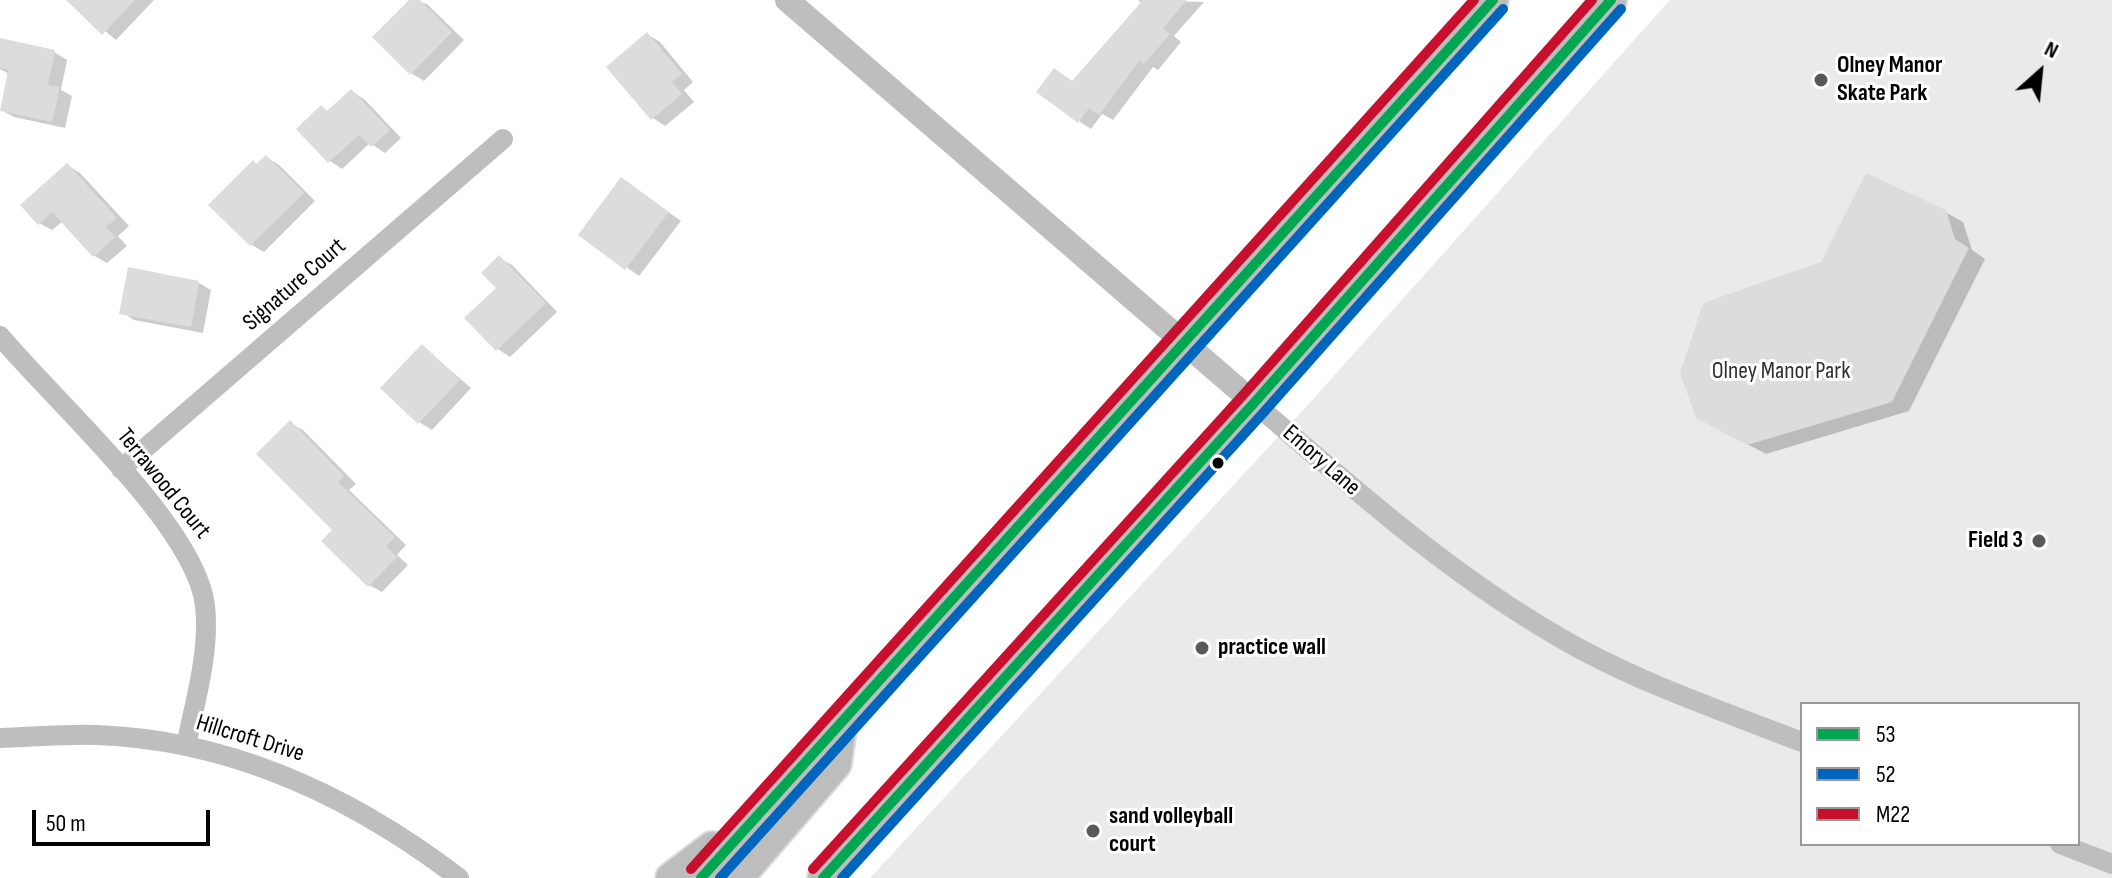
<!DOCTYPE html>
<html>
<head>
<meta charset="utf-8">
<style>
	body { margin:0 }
	#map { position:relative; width:2112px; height:878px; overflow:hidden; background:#fff; font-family:"Sofia Sans Condensed",sans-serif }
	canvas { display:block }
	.legend { position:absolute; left:1800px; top:702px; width:280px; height:144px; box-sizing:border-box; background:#fff; border:2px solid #999; margin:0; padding:10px 14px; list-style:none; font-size:24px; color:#000 }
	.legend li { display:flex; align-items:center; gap:16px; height:40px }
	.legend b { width:40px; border:2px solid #999 }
	.north { position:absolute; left:2000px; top:32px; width:80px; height:80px; -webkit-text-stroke:6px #fff; paint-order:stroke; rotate:27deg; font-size:22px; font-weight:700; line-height:32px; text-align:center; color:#000 }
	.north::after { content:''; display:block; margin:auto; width:28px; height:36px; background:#000; clip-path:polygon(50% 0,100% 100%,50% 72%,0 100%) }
	.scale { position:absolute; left:32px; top:810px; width:178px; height:36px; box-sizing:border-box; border:4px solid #000; border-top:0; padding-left:10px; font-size:24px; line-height:28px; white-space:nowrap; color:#000; -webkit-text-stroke:6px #fff; paint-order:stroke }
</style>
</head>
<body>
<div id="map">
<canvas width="2112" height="878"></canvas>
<ul class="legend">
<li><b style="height:10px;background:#00a651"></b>53</li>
<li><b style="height:10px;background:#0065bd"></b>52</li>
<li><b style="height:10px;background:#c8102e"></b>M22</li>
</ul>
<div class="north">N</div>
<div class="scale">50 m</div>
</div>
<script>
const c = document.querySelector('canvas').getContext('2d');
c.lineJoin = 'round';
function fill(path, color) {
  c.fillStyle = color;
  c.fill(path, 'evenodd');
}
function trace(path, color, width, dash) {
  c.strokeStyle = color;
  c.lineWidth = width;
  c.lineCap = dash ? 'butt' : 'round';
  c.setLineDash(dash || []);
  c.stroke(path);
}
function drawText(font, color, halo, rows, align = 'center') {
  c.font = font + ' "Sofia Sans Condensed",sans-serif';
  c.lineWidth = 6;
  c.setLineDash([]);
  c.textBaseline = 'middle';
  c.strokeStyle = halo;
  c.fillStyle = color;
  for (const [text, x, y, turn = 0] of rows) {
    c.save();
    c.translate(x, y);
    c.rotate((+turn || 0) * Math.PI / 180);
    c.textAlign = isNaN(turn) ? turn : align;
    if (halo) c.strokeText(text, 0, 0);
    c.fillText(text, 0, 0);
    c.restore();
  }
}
fill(new Path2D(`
	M1670 0H2112V878H870L1315 397ZM1802 704H2078V844H1802Z`), '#eaeaea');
fill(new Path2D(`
	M68 0H154L116 40Z
	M411 0 427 4 464 40 424 81 411 73Z
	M1138 0 1204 2 1174 36 1181 42 1158 70 1153 67 1113 120 1102 114 1091 129 1079 121 1073 82 1142 4Z
	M647 34 660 42 693 82 684 90 694 102 665 126 653 118Z
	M0 40 54 52 67 60 61 90 72 96 65 128 14 117 1 110 9 74 0 69Z
	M351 91 364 99 401 138 385 153 370 143 342 169 330 161 322 108 329 112Z
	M266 157 279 165 315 201 264 252 252 245 211 205Z
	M67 165 80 173 129 226 118 236 127 246 107 263 95 256 63 221 52 230 39 223Z
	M622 179 681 221 639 276 580 234Z
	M1945 212 1963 222 1972 250 1985 259 1909 411 1766 454 1715 427 1822 263Z
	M499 258 512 265 557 312 510 357 498 349Z
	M199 283 211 290 203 333 134 320 122 312Z
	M422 346 471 388 432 430 419 422Z
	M290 423 303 430 356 484 349 490 406 545 397 555 408 565 382 592 369 585 334 530Z`), '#0003');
fill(new Path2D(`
	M66 0H135L102 35Z
	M409 0H420L452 32 410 75 372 37Z
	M1143 0H1187L1163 28 1170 34 1144 64 1140 60 1099 115 1089 108 1078 123 1036 92 1054 68 1072 81Z
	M647 32 682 74 672 82 682 94 651 120 606 67Z
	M0 38 55 50 48 85 60 87 52 122 0 111 8 70 0 68Z
	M351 89 390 130 371 147 359 135 328 163 296 129 321 105 327 111Z
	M266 155 304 193 250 246 208 205 253 160 256 164Z
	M67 163 117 218 106 227 115 237 93 257 52 212 38 225 20 205Z
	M1866 173 1946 210 1955 239 1969 248 1892 402 1747 445 1696 418 1680 373 1703 303 1821 262Z
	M621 177 669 212 625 270 578 235Z
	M499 255 546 303 496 351 464 318 496 288 481 273Z
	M128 267 199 281 191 327 119 314Z
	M422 344 460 380 418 424 380 388Z
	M290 420 344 476 338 482 395 537 386 546 397 557 368 587 321 541 332 530 256 454Z`), '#dcdcdc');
const primary = new Path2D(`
	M671 878 712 847
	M701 878 1493 0
	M738 878 836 764 842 721
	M823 878 1254 403 1611 0`);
trace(primary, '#dbdbdb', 34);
trace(new Path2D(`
	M0 336C53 400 197 527 205 606 210 652 195 701 186 746
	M1254 403C1351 486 1446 572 1557 636 1631 680 1722 711 1802 742
	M121 469 503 139
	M0 738C32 737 65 734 97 735 232 740 353 797 459 878
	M2060 844 2112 864`), '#bebebe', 20);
trace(new Path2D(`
	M787 0 1254 403`), '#bebebe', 24);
trace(primary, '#bdbdbd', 30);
trace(new Path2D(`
	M701 878 1493 0
	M823 878 1254 403 1611 0`), '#00a651', 10);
trace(new Path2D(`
	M720 878 1503 9
	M842 878 1264 412 1621 9`), '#0065bd', 10);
trace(new Path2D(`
	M691 869 1474 0
	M813 869 1244 394 1592 0`), '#c8102e', 10);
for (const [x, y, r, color] of [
	[1821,80,8,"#595959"],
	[1218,463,7,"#000"],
	[2039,541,8,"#595959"],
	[1202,648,8,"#595959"],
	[1093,831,8,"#595959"]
]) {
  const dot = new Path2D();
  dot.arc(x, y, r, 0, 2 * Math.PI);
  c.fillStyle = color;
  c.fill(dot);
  trace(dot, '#fff', 3);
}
drawText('bold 24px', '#000', '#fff', [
	["Olney Manor",1837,66],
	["Skate Park",1837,94],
	["Field 3",2023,541,"right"],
	["practice wall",1218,648],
	["sand volleyball",1109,817],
	["court",1109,845]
], 'left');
drawText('24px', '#000', '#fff', [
	["Signature Court",295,285,-41],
	["Emory Lane",1321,461,41],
	["Terrawood Court",163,484,51],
	["Hillcroft Drive",250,739,17]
]);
drawText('24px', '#2f2f2f', '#fff', [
	["Olney Manor Park",1781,372]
]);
</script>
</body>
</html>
